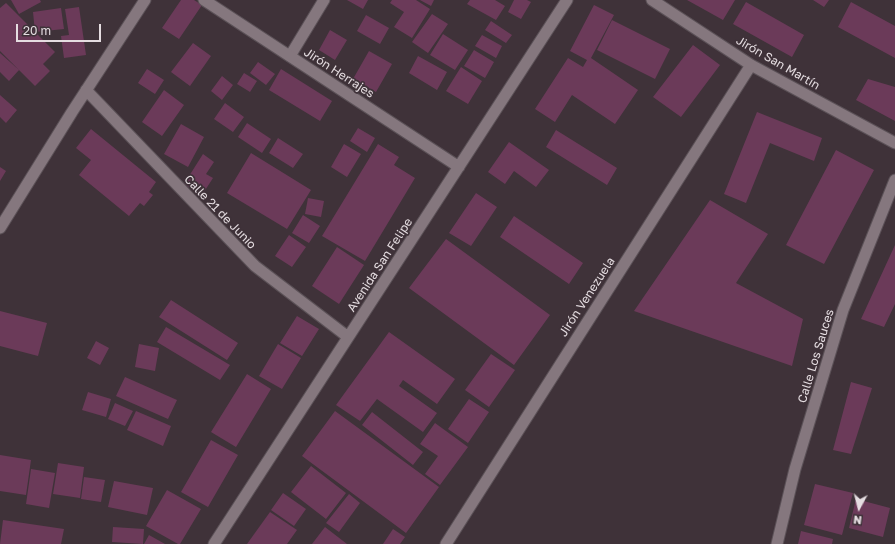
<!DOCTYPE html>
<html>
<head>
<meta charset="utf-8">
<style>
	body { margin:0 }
	#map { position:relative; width:895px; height:544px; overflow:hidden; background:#3f3239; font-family:"Golos Text",sans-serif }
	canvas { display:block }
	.north { position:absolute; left:839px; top:488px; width:40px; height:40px; -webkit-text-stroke:3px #3f3239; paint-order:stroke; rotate:187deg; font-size:11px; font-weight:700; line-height:16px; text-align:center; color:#e5dde1 }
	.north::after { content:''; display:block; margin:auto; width:14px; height:18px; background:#e5dde1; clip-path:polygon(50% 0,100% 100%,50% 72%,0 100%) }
	.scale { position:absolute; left:16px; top:24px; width:85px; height:18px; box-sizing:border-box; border:2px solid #e5dde1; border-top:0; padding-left:5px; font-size:12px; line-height:14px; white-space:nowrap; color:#e5dde1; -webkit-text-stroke:3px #3f3239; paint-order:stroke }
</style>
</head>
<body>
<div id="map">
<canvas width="895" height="544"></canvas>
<div class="north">N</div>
<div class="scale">20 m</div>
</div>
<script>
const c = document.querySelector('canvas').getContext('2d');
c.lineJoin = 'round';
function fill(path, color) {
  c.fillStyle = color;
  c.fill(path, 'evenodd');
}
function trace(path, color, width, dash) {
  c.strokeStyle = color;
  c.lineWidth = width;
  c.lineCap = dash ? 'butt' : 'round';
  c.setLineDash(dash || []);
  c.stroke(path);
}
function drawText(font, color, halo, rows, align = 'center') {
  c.font = font + ' "Golos Text",sans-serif';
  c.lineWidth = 3.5;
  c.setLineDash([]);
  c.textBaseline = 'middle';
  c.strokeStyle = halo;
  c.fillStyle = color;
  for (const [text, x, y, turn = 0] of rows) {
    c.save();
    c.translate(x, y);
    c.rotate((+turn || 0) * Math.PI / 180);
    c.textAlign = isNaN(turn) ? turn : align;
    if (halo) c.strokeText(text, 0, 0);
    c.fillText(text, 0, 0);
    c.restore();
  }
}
fill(new Path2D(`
	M11 0H40L41 2 19 14Z
	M181 0H194L202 5 179 39 162 28Z
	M347 0H368L363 9Z
	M392 0H416L430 9 412 38 394 27 404 12 390 3Z
	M420 0H434L431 6Z
	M470 0H495L505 6 496 20 467 4Z
	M514 0H527L531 2 521 19 508 12Z
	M687 0H735L723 20Z
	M813 0H829L824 7Z
	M746 2 804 35 792 57 733 24Z
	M851 2 895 26V58L838 27Z
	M6 3 55 52 43 64 50 71 35 86 0 51V8Z
	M594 5 614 15 591 58 638 90 615 124 572 95 555 122 535 109 568 58 583 67 587 60 570 51Z
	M79 7 86 55 64 58 61 36 69 35 65 9Z
	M61 8 64 29 35 32 33 12Z
	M432 14 448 24 428 53 412 42Z
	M366 15 389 28 380 44 357 31Z
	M612 20 670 49 655 79 597 50Z
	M491 21 512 35 506 43 485 30Z
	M330 30 347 40 335 60 319 50Z
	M443 34 468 50 455 70 430 55Z
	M482 35 502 46 496 58 475 46Z
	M193 43 211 56 190 86 171 72Z
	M693 45 720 65 681 117 653 97Z
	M474 50 494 62 485 78 464 66Z
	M369 51 392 64 376 92 353 79Z
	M0 53 19 70 9 81 0 72Z
	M418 56 447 72 437 90 409 73Z
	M258 62 275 74 266 85 250 73Z
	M461 67 482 81 468 104 446 91Z
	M147 69 164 80 155 94 138 83Z
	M281 69 332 101 320 121 269 90Z
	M244 73 257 81 250 92 237 84Z
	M222 76 233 85 222 100 211 91Z
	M868 79 895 87V121L856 100Z
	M164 90 184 105 162 136 142 122Z
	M0 95 17 110 6 123 0 117Z
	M225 103 244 117 233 132 214 119Z
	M757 112 822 138 814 161 770 143 746 203 724 194Z
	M247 123 271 139 262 153 238 137Z
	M181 124 204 137 188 167 164 154Z
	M358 128 375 138 367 152 350 141Z
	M91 129 156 182 149 192 153 195 144 206 140 203 129 216 79 175 91 160 76 148Z
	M556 130 617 168 607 185 546 147Z
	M278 138 303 154 293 168 269 153Z
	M509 142 549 170 536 187 514 171 505 184 488 172Z
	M344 144 361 154 347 177 331 167Z
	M378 144 399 157 394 165 415 178 365 261 322 236Z
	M836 150 874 170 824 264 786 245Z
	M251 153 311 190 287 229 227 193Z
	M203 154 214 162 206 174 213 178 202 195 184 184Z
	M0 167 6 171 0 181Z
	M476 193 497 207 471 246 449 233Z
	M308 198 324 201 321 217 305 214Z
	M710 200 768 234 736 283 803 319 792 366 634 311Z
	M303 215 320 226 309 243 292 233Z
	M514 216 583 263 569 284 500 237Z
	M289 235 306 247 292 267 275 256Z
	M446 239 550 315 514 365 409 288Z
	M895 245V304L884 327 861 319Z
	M337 247 364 265 339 304 312 286Z
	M171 300 238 343 227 360 159 317Z
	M0 311 47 323 38 356 0 346Z
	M297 316 319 329 302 356 280 343Z
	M166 327 230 365 220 380 157 342Z
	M389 332 455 379 437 404 403 380 399 386 437 413 423 432 377 399 360 421 336 405Z
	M96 341 109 348 100 365 87 358Z
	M139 344 159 348 155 371 135 367Z
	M278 344 301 358 282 389 259 376Z
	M491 354 515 370 489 407 465 390Z
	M247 374 271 389 236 447 211 432Z
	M125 377 177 400 168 419 116 396Z
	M851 382 872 388 851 454 833 450Z
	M88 392 111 399 106 417 82 410Z
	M469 399 489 412 468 443 448 429Z
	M115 403 133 411 125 426 108 419Z
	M136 411 171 426 163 446 127 430Z
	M335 411 439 487 406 533 302 456Z
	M372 412 423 452 413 465 362 425Z
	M435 423 468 447 440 485 425 474 438 456 420 444Z
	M211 440 238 455 208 507 181 492Z
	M0 455 31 460 26 495 0 491Z
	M58 463 84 467 80 498 53 494Z
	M311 466 346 493 326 519 291 492Z
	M31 469 55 473 49 508 26 504Z
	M84 477 105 480 101 502 81 499Z
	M114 481 153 488 147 515 108 507Z
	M815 484 853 493 842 535 804 525Z
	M167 490 201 509 180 544H178L146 526Z
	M283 493 306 509 294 526 271 510Z
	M349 494 360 503 339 532 326 523Z
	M856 499 890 508 883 537 849 528Z
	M270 512 297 530 287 544H247Z
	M3 520 64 529 61 544H0Z
	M113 527 144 529 143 544 112 542Z
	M325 527 347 544H312Z
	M393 529 405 537 400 544H383Z
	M801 531 833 539 832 544H798Z
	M149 535 165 544H144Z`), '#6b3a59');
const service = new Path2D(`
	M290 56 324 0`);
const minor = new Path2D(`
	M204 0 459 167
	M652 0 751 65 895 143
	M86 90 255 266 348 337
	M0 228 72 112 145 0
	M214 544 567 0
	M446 544 751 65
	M777 544 795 469 843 310 895 180`);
trace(service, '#5b5157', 13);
trace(minor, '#5b5157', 13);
trace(service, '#85777e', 11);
trace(minor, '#85777e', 11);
drawText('12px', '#e5dde1', '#3f3239', [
	["Jirón San Martín",778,63,30],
	["Jirón Herrajes",339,73,33],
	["Calle 21 de Junio",220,212,46],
	["Avenida San Felipe",380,265,-57],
	["Jirón Venezuela",587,297,-57],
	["Calle Los Sauces",816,356,-73]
]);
</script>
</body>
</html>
